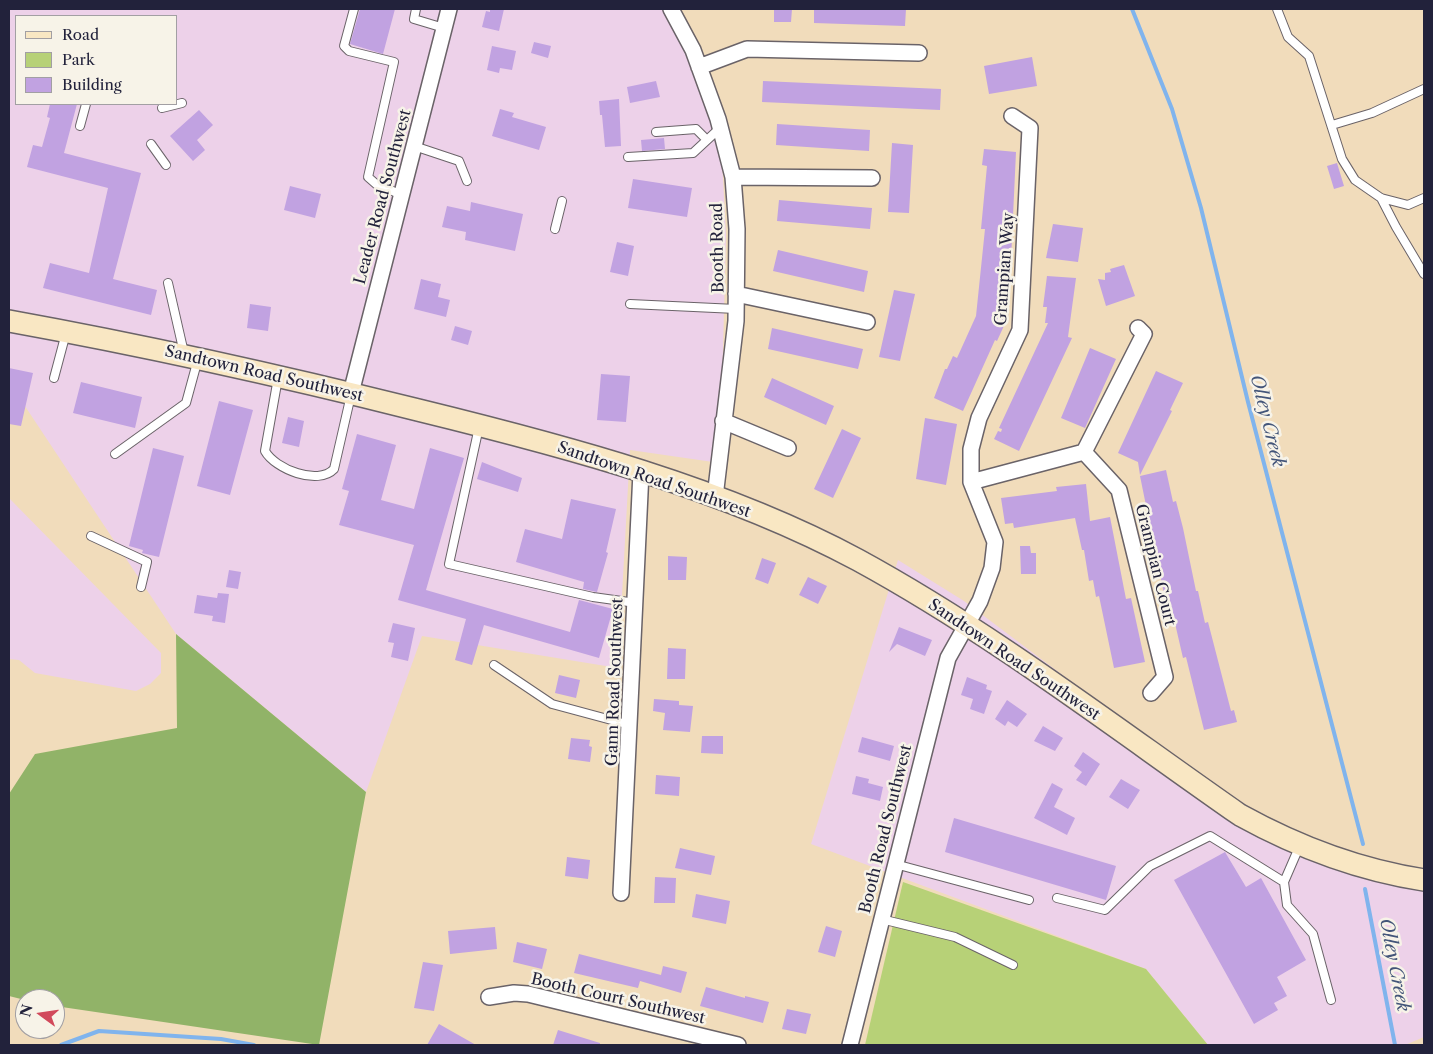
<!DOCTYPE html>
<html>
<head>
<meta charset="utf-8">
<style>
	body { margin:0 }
	#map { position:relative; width:1433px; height:1054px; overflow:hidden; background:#f1dcbb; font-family:"Libre Caslon Text",serif }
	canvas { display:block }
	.frame { position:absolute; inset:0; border:10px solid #22223b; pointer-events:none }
	.legend { position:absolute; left:15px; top:15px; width:162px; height:90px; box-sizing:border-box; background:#f7f3e8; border:1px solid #a29fa3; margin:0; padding:6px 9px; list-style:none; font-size:15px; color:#22223b }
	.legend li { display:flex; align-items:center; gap:10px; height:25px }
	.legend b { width:25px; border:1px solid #a29fa3 }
	.north { position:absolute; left:15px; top:989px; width:50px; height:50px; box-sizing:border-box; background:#f7f3e8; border:1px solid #a29fa3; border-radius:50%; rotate:284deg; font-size:14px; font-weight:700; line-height:20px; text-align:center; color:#22223b }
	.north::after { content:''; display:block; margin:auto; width:18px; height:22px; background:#d1495b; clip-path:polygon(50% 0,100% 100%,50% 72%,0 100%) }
</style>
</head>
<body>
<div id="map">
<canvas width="1433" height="1054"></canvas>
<div class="frame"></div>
<ul class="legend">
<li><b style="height:6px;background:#f9e7c3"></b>Road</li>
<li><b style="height:14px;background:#b7d177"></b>Park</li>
<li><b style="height:14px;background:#c1a2e1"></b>Building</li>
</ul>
<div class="north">N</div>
</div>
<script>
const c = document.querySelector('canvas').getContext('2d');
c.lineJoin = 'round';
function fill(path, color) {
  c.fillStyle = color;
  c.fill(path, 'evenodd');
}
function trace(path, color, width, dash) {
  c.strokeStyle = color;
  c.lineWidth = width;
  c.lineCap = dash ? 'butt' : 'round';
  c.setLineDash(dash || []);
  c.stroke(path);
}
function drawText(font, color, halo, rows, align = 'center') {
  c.font = font + ' "Libre Caslon Text",serif';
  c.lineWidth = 5;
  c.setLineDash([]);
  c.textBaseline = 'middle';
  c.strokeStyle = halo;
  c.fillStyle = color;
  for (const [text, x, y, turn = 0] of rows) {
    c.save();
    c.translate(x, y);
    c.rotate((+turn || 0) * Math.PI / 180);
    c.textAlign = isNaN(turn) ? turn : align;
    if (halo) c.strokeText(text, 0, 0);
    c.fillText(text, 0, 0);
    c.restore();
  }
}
fill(new Path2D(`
	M9 9H666L686 55 720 122 726 235 720 463 630 450 618 668 422 636 366 792 176 634 9 382ZM16 16H176V104H16Z
	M9 498 161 653V673L150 684 136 691 35 673 19 660 9 659Z
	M898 560 964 601 1065 677 1177 772 1302 854 1424 875V1037L1405 1045H1208L1146 969 811 844Z`), '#edd1e9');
fill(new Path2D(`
	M903 882 1146 969 1208 1045H865Z`), '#b7d177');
fill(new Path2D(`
	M176 634 366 792 319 1045 55 1006V999L25 1000 9 996V794L35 754 177 728Z`), '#91b368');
trace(new Path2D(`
	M1132 9 1172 109 1201 208 1248 402 1363 844
	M1365 889 1395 1045
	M61 1045 99 1031 221 1039 254 1045`), '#80b4ed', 4);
fill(new Path2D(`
	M360 9H395L383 54 350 44Z
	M490 9H504L499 31 482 27 486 11 490 12Z
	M774 9H792L791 22H774Z
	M814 9H906L905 26 814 23Z
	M534 42 551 46 548 58 531 53Z
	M492 46 516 51 512 70 500 68 499 73 487 70Z
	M1032 57 1037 86 989 94 984 66Z
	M656 81 660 97 630 103 627 87Z
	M763 81 941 89 940 110 762 102Z
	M619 99 621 146 605 147 602 115H600L599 101Z
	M50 104H77L64 153 141 173 113 279 157 290 151 315 43 288 50 263 89 273 108 188 27 167 33 145 42 147 50 118 47 117Z
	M500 109 514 113 512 117 546 127 539 150 492 136Z
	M199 110 213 125 197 140 205 150 193 161 170 136Z
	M777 124 870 130 869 151 776 145Z
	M664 138 665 149 642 151 641 140Z
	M892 143 913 145 909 213 888 212Z
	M984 149 1016 152 1009 302 1008 317 997 341 995 340 963 411 934 398 945 369H947L953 356 957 358 976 316 985 229H981L987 166 982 165Z
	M1337 163 1344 186 1334 189 1327 166Z
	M633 179 692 188 687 217 628 208Z
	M290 186 321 194 315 218 284 210Z
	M779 200 872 208 870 229 777 221Z
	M471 202 523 214 515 251 465 240 466 232 442 227 447 206 470 211Z
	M1053 224 1083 228 1078 262 1046 258Z
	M617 242 634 246 628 276 610 272Z
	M778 250 868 271 864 292 773 271Z
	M1124 265 1135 296 1106 306 1098 279 1105 280V273L1111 272 1110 269Z
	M1047 276 1076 278 1068 337 1072 338 1019 451 994 439 998 431 1001 432 1002 429 999 428 1048 323H1045L1047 307H1043Z
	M421 279 441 284 438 297 450 300 446 317 414 309Z
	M894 290 915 294 900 361 879 357Z
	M250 304 271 307 268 331 247 328Z
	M455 326 472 331 468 345 451 340Z
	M772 328 863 349 858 369 768 349Z
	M1090 348 1116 359 1085 428 1061 418Z
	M9 368 33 373 21 426 9 424Z
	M1156 371 1183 383 1170 410 1172 411 1140 475 1138 462 1118 453Z
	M601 374 630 376 626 422 597 420Z
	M772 378 834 406 826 425 764 397Z
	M81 382 142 397 135 428 73 413Z
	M219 401 253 410 230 495 197 486Z
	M288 417 304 421 299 447 282 443Z
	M925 418 957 424 946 485 916 479Z
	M842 429 861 438 833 498 814 489Z
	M357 434 396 445 381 500 414 509 430 448 464 458 426 590 570 632 579 600 613 609 599 658 484 625 472 665 455 660 466 619 398 600 414 545 339 525 349 491 342 489Z
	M153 448 184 456 159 557 142 553 143 550 129 546Z
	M482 462 522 478 518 492 477 479Z
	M1166 470 1173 502 1176 501 1183 528 1196 591H1198L1205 623 1208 622 1231 711 1234 710 1237 722 1204 730 1186 657 1183 658 1168 593 1164 594 1140 476Z
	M1086 484 1090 521 1110 517 1126 599 1131 598 1145 662 1114 668 1099 596 1096 597 1093 580 1089 581 1084 550H1082L1075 518 1014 528 1013 523 1005 524 1001 498 1057 491 1056 487Z
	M571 499 616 509 606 552 608 553 597 592 583 589 584 582 516 562 525 529 562 539Z
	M1020 546H1030L1031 553H1036V574H1021Z
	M668 556 687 557 686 580H668Z
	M762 558 776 563 768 584 755 579Z
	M229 570 241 572 238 589 226 587Z
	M808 577 827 586 818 604 799 595Z
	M218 593 229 594 225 623 212 621 213 616 194 613 197 595 217 598Z
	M393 623 415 628 408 661 391 657 394 643 388 642Z
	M899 627 932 640 925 656 897 644 889 652Z
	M668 648 686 649 685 679H667Z
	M559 675 580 680 576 698 555 693Z
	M967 677 987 685 986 689 992 691 984 714 970 709 973 699 961 695Z
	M654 699 679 701V705L693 706 690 732 663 730 665 713 653 711Z
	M1007 700 1027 714 1017 727 1008 721 1005 726 995 719Z
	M1043 726 1063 738 1055 751 1034 741Z
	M702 736H723V754L701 753Z
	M862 737 894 746 890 761 858 752Z
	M571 738 590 740 589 746 592 747 590 762 568 759Z
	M1083 752 1100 764 1086 786 1076 780 1082 772 1074 766Z
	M656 775 680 777 679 796 655 794Z
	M856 776 869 779 868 783 883 787 880 801 852 794Z
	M1121 779 1140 790 1128 809 1109 797Z
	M1052 783 1063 789 1054 807 1075 818 1067 835 1034 818Z
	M954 818 1116 866 1106 900 945 852Z
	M680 848 715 856 711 875 675 868Z
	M1225 852 1246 887 1261 878 1306 960 1277 977 1287 996 1274 1003 1278 1010 1254 1024 1174 880Z
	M567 857 590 860 588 879 565 876Z
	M655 877 676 878 675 903H654Z
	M696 894 730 901 726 924 692 917Z
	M826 926 842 931 835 957 818 952Z
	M495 927 497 949 450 954 448 931Z
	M517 942 547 949 542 969 513 962Z
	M579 954 661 975 663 966 687 972 681 993 640 981 638 988 574 973Z
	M423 962 443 965 434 1011 414 1008Z
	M706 987 745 998V996L769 1002 763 1023 700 1006Z
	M787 1009 811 1014 806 1034 782 1029Z
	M439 1024 476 1045H427Z
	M558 1030 600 1043V1045H553Z`), '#c1a2e1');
const lane = new Path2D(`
	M354 9 344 46 349 51 394 62 368 177 376 184 402 195
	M416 9 414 19 444 28
	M1277 9 1288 37 1309 56 1342 159 1355 180 1381 198 1408 205 1424 198
	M162 108 182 103
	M1332 125 1372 113 1424 89
	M80 126 86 104
	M656 132 696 129 707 140
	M151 144 166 165
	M414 146 459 161 467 181
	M628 157 693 153 720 128
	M1381 198 1396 227 1424 274
	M555 229 562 201
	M168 283 184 353
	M630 304 736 309
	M54 378 66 333
	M278 378 265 451C275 469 318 486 334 469L351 395
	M479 427 449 564 593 597 636 603
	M115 454 186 403 198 359
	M91 536 147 562 141 587
	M494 665 552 704 630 725
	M895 864 1029 900
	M1284 882 1300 845
	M1057 898 1105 910 1150 866 1210 836 1284 882 1287 905 1313 934 1331 1000
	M881 919 955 937 1013 965`);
const street = new Path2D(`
	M671 9 693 50 718 119 733 177 737 229 736 321 715 497
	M699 67 747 49 919 53
	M733 177 872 178
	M736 294 867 322
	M351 393 449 9
	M723 421 788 448
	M1084 452 1119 490 1165 677 1151 693
	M971 482 1084 452 1144 334 1138 328
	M621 893 641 472
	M489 997 514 993 528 994 738 1045
	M850 1045 948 658 980 601 992 568 995 542 971 482V449L979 418 1020 330 1030 128 1012 116`);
const secondary = new Path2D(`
	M9 321C147 346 282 376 418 410 565 446 724 488 858 560 992 633 1115 728 1240 815 1298 847 1359 870 1424 880`);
trace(lane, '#6a6368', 10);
trace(street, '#6a6368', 18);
trace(secondary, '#6a6368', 24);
trace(lane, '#fff', 8);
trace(street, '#fff', 15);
trace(secondary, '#f9e7c3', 21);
drawText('16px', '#22223b', '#f7f3e8', [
	["Leader Road Southwest",383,197,-75],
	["Booth Road",718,248,-91],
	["Grampian Way",1005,269,-86],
	["Sandtown Road Southwest",264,374,13],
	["Sandtown Road Southwest",654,480,19],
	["Grampian Court",1155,565,76],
	["Sandtown Road Southwest",1014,660,34],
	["Gann Road Southwest",615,682,-88],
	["Booth Road Southwest",886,829,-76],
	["Booth Court Southwest",618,999,13]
]);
drawText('italic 18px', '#435579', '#f7f3e8', [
	["Olley Creek",1267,421,76],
	["Olley Creek",1394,965,79]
]);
</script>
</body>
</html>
